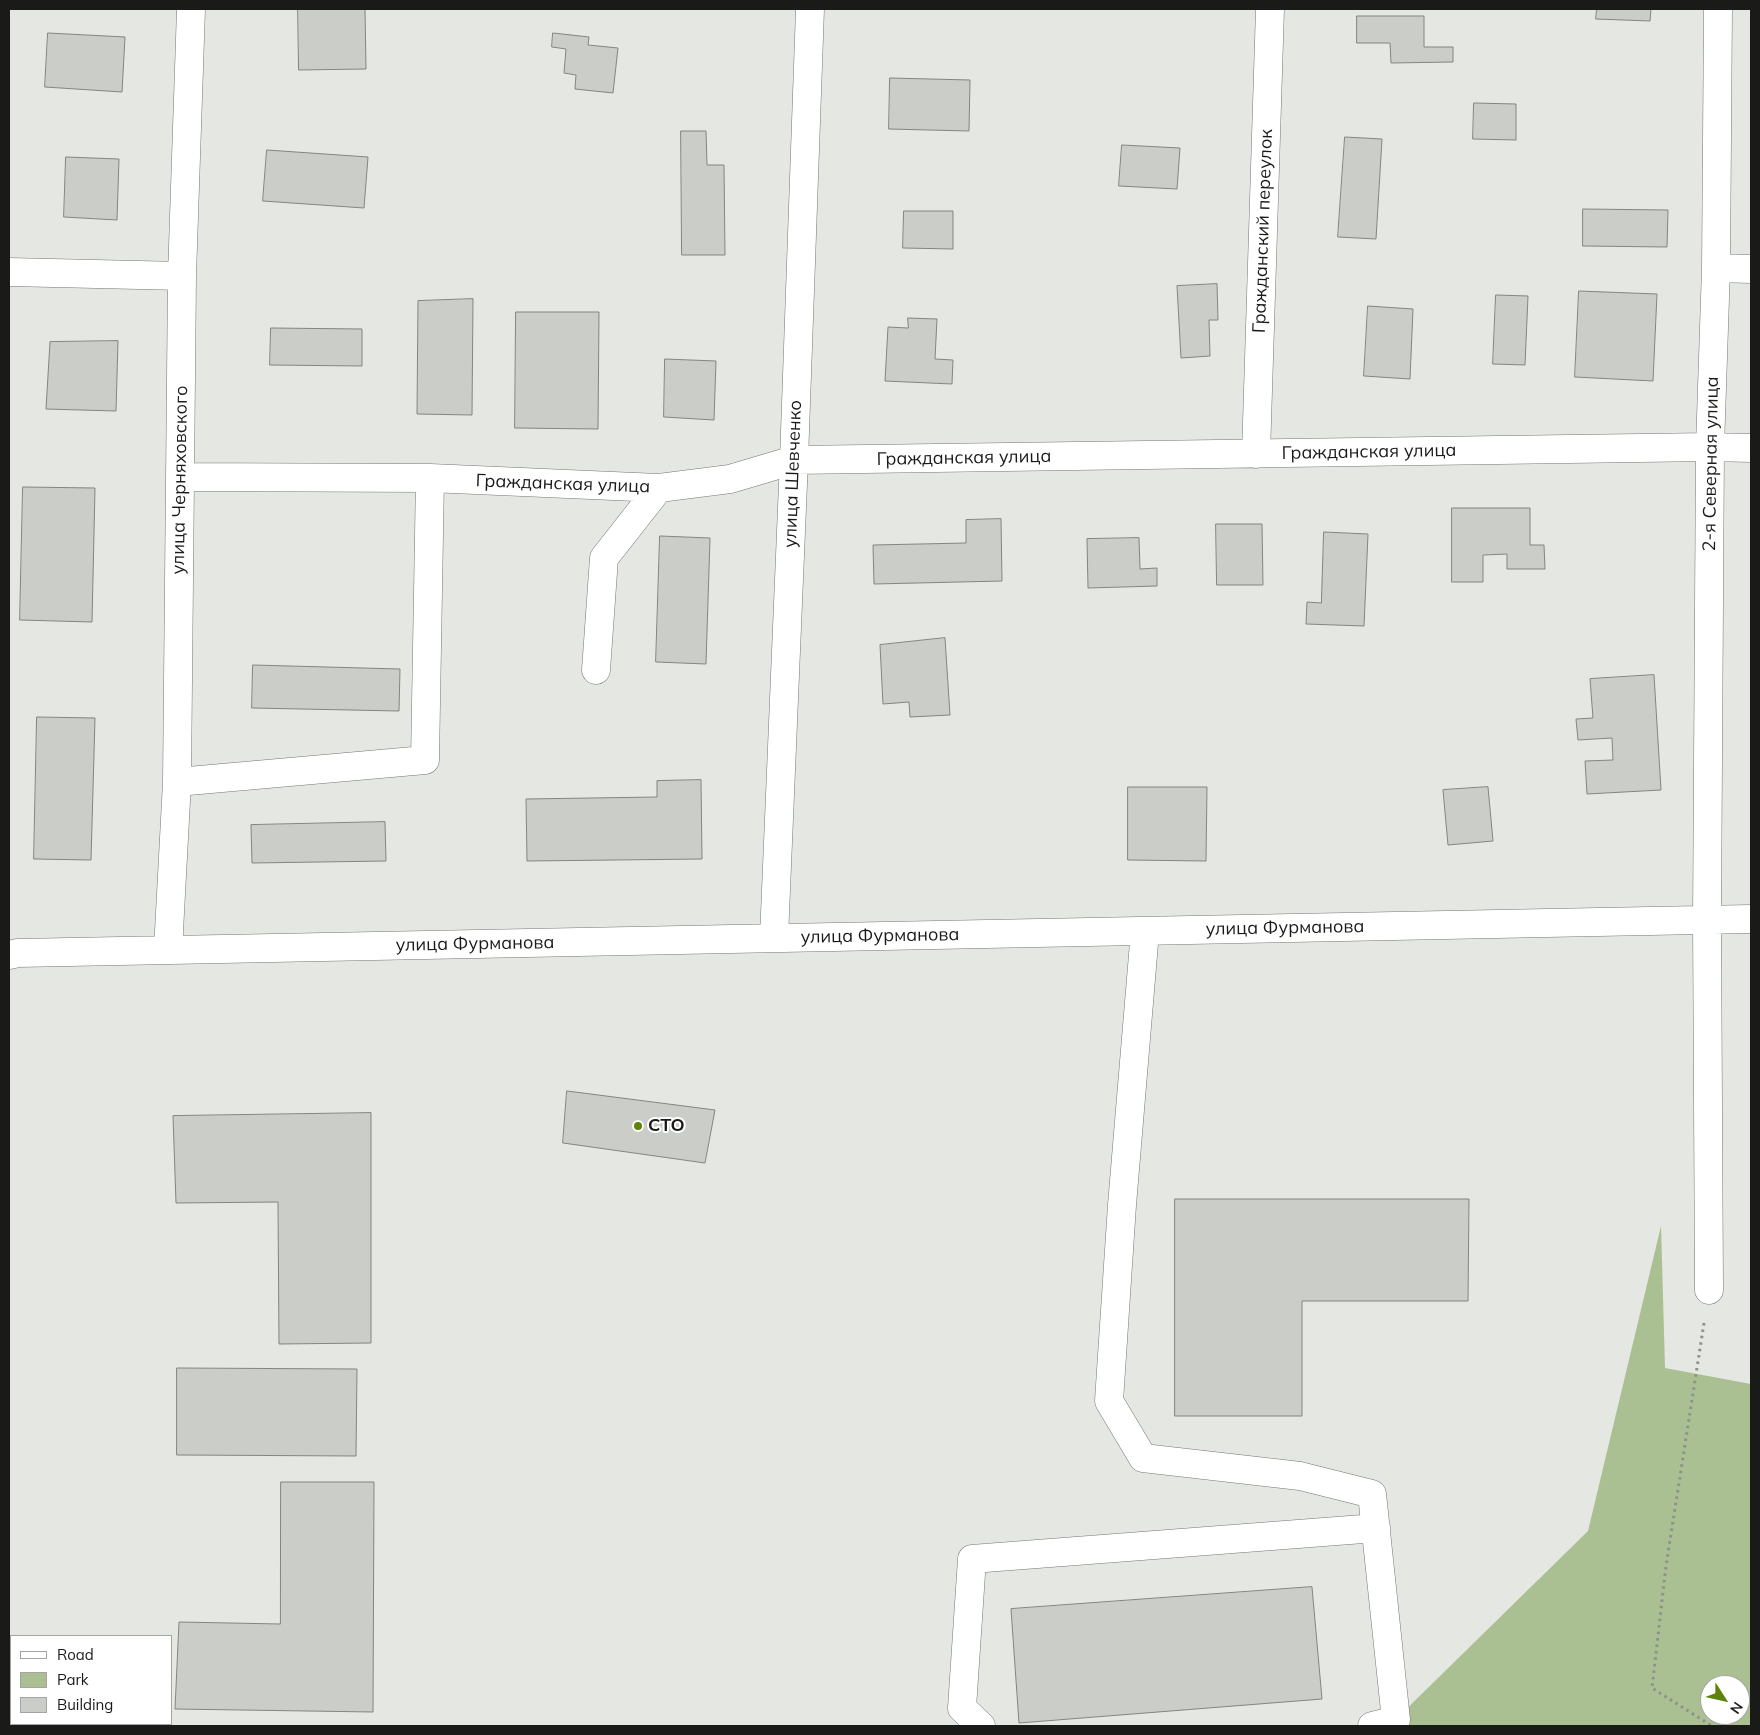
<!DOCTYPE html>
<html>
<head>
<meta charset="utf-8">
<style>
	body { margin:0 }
	#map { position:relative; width:1760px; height:1735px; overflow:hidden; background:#e4e7e2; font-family:Mulish,sans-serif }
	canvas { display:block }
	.frame { position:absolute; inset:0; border:10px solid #1a1b19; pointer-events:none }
	.legend { position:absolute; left:10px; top:1635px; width:162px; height:90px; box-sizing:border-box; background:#fff; border:1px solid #a3a4a3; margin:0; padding:6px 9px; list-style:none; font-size:15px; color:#1a1b19 }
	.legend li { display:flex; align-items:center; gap:10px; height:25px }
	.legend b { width:25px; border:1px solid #a3a4a3 }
	.north { position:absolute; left:1700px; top:1675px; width:50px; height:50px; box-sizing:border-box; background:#fff; border:1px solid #a3a4a3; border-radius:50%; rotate:125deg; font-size:14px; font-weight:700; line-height:20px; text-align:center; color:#1a1b19 }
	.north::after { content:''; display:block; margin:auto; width:18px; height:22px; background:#5d8409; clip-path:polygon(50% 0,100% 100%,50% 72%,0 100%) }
</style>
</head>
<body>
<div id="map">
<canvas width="1760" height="1735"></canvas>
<div class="frame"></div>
<ul class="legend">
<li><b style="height:6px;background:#fff"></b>Road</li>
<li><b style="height:14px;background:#abc092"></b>Park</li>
<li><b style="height:14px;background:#cacdc8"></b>Building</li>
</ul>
<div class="north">N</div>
</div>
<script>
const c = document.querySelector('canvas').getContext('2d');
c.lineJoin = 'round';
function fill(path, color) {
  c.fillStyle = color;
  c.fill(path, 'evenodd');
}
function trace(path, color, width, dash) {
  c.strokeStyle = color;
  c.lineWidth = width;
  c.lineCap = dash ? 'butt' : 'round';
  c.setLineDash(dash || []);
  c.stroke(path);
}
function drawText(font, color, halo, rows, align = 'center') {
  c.font = font + ' Mulish,sans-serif';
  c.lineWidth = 4;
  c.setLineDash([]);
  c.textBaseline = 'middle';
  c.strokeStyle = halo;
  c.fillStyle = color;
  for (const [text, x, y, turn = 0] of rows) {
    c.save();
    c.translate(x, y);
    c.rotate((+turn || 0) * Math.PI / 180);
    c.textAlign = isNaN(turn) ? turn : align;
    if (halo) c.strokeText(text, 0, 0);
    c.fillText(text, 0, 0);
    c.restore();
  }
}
fill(new Path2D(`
	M1661 1226 1665 1368 1751 1384V1726H1389L1588 1531ZM1710 1685H1740V1715H1710Z`), '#abc092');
const building = new Path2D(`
	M298 9H365L366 69 299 70Z
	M1597 9H1651L1650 21 1596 19Z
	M1357 16H1424V47H1453V62L1391 63 1390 43H1357Z
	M48 33 125 37 122 92 45 87Z
	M553 33 589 37 588 45 618 48 613 93 575 89 576 75 564 73 566 49 552 47Z
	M890 78 970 80 969 131 889 129Z
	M1474 103 1516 104V140L1473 139Z
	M681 131H706L707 165H724L725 255H682Z
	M1345 137 1382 139 1376 239 1338 237Z
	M1122 145 1180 148 1177 189 1119 186Z
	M267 150 368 157 364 208 263 201Z
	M66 157 119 159 117 220 64 217Z
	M1583 209 1668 210 1667 247 1583 246Z
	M904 211H953V249L903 248Z
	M1217 284 1218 320H1209L1210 356 1181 358 1177 286Z
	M1579 291 1657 294 1653 381 1575 377Z
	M1496 295 1528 296 1525 365 1493 364Z
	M473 299 472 415 417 414 418 301Z
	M1368 306 1413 309 1410 379 1364 376Z
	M516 312H599L598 429 515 428Z
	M908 318 937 319 935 359 953 360 952 384 885 381 888 327 908 328Z
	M271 328 362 329V366L270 365Z
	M118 341 116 411 46 409 50 342Z
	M665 359 716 361 714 420 664 417Z
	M23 487 95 488 92 622 20 620Z
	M1452 508H1530V545H1544L1545 569H1507V554L1483 555V582H1452Z
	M1001 519 1002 581 874 584 873 545 966 543V520Z
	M1216 524H1262L1263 585H1217Z
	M1324 532 1368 534 1364 626 1306 624 1307 602 1321 603Z
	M660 536 710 538 706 664 656 662Z
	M1139 538 1140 569 1157 568V586L1088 588 1087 539Z
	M945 638 950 715 910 717 909 702 883 704 880 645Z
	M253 665 400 669 399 711 252 708Z
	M1654 675 1661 790 1587 794 1585 761 1613 760 1612 738 1578 740 1576 719 1593 718 1590 679Z
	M37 717 95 718 91 860 34 859Z
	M701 780 702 859 527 861 526 799 657 797V781Z
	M1128 787H1207L1206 861 1128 860Z
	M1488 787 1493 841 1448 845 1443 790Z
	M385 822 386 861 252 863 251 825Z
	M567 1091 715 1110 705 1163 563 1143Z
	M371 1113V1343L279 1344 278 1202 176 1203 173 1116Z
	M1175 1199H1469L1468 1301H1302V1416H1175Z
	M177 1368 357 1369 356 1456 177 1455Z
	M281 1482H374L373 1712 175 1709 179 1622 280 1624Z
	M1312 1587 1322 1699 1019 1723 1011 1609Z`);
fill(building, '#cacdc8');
trace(building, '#838580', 1);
const minor = new Path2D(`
	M1716 268 1751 269
	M9 272 182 276
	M1256 454 1270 9
	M181 477 430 478 659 488 730 479 794 460 1710 447 1751 448
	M596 670 604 558 659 488
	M177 782 425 760 430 478
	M1145 931 1122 1205 1109 1401 1143 1458 1300 1476 1372 1494 1396 1720 1372 1726
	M774 938 794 460 810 9
	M168 950 177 782 182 276 191 9
	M9 955 18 953 1751 919
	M1709 1290 1707 919 1710 447 1716 268 1718 9
	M981 1726 962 1708 972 1559 1376 1528`);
trace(minor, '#747772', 29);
trace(new Path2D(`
	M1704 1323 1666 1566 1652 1688 1712 1726`), '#8e908c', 3, [2.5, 4]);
trace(minor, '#fff', 28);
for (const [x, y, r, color] of [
	[638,1126,5,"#5d8409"]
]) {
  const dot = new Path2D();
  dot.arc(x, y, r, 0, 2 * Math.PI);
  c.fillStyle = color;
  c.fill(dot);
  trace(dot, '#fff', 2);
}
drawText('18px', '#1a1b19', '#fff', [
	["Гражданский переулок",1263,231,-88],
	["Гражданская улица",1369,452,-1],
	["Гражданская улица",964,458,-1],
	["2-я Северная улица",1711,464,-89],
	["улица Шевченко",793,474,-88],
	["улица Черняховского",180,480,-89],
	["Гражданская улица",563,484,2],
	["улица Фурманова",1285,928,-1],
	["улица Фурманова",880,936,-1],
	["улица Фурманова",475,944,-1]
]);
drawText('bold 18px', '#1a1b19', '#fff', [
	["СТО",648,1126]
], 'left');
</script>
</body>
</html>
